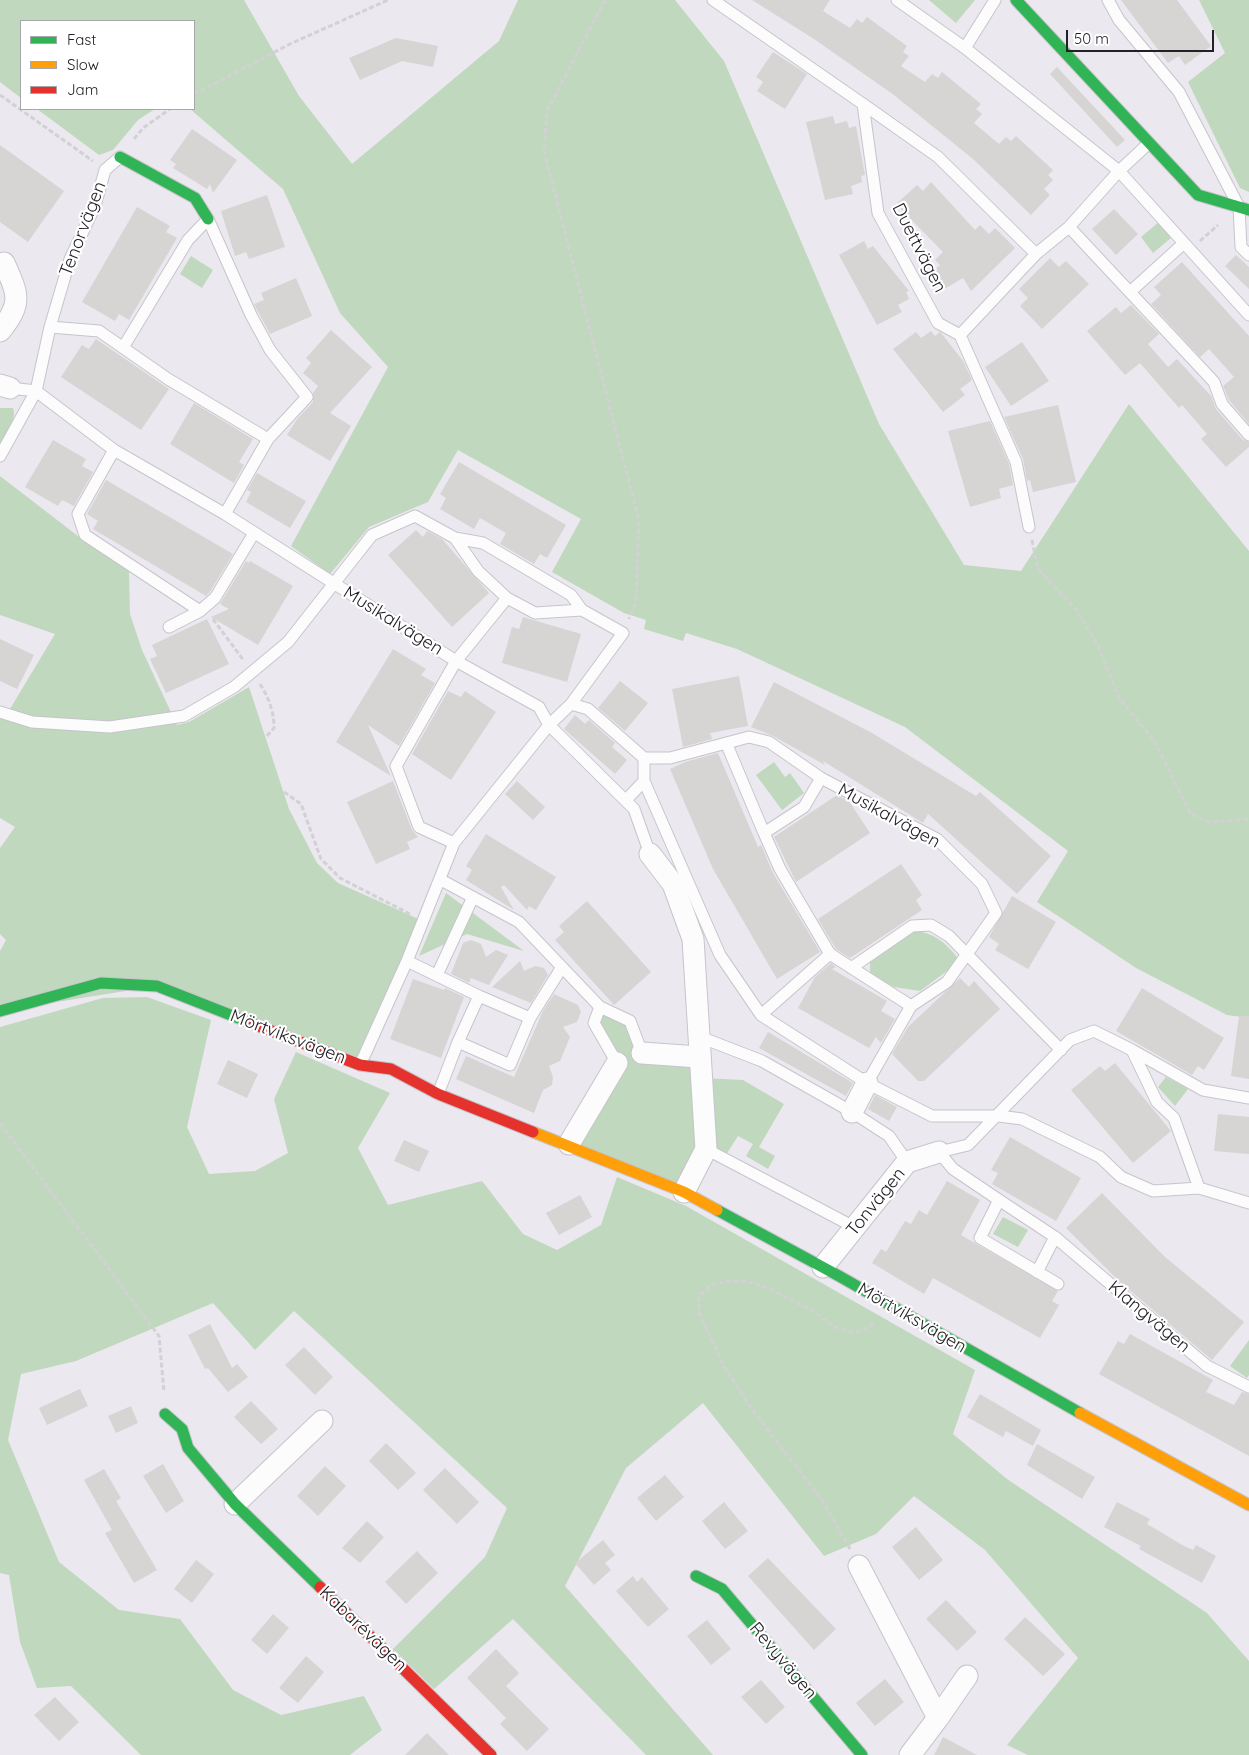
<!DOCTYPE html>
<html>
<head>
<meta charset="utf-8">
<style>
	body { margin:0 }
	#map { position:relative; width:1249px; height:1755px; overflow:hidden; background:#ebe8f0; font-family:Quicksand,sans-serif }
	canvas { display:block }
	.legend { position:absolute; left:20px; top:20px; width:175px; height:90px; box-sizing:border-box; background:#fff; border:1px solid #a7a6a9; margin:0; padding:6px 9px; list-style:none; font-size:15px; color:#232127 }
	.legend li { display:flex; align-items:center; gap:10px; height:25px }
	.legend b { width:25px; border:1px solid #a7a6a9 }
	.scale { position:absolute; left:1066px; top:30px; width:148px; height:22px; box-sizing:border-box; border:2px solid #232127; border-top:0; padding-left:6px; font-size:15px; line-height:18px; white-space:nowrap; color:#232127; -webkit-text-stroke:4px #fff; paint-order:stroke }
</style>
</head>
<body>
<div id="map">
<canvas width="1249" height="1755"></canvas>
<ul class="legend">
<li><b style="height:6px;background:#30b455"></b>Fast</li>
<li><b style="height:6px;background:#ff9f0a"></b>Slow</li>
<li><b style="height:6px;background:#e5322d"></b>Jam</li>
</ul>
<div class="scale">50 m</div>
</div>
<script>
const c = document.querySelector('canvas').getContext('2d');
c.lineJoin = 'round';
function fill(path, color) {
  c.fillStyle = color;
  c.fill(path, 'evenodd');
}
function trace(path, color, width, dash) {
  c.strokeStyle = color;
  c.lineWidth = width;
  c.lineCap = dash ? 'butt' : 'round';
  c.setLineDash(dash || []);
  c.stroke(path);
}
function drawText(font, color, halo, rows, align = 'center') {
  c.font = font + ' Quicksand,sans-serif';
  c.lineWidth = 4.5;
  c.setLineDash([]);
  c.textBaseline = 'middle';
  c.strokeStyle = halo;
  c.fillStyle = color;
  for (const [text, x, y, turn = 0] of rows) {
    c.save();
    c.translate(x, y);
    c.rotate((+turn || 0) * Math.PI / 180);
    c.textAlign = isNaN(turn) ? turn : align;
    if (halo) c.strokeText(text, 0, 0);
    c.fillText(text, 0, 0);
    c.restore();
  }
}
fill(new Path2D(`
	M0 0H244L299 96 352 164 499 41 518 0H675L724 61 879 424 964 565 1021 571 1129 404 1249 551V1018L1227 1015 1136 968 1037 902 1068 851 905 727 737 649 686 633 683 641 644 629 646 620 624 613 552 572 581 519 458 450 428 502 369 527 330 574 291 546 388 367 340 313 283 189 190 109H194V21H21V98L0 82Z
	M929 0H975L956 23Z
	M1199 0H1249V192L1240 188 1188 82 1225 53Z
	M37 109H155L138 120 113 150 99 155Z
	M1159 222 1171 238 1153 253 1141 237Z
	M191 256 213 270 202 288 180 274Z
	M0 408H13C17 419 7 435 0 443Z
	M0 476 83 540 129 571 130 614 142 650 177 725 189 722 249 687 289 809 317 863 338 883 423 921 360 1065 157 986 0 1011V951L6 940 0 934V848L15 827 0 818V712L7 714 55 634 0 615Z
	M774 762 785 777 790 773 804 793 782 810 756 775Z
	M446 893 524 951 467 934 419 956Z
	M915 931C934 933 945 942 957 957L951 968 920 991 894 987 870 973V962Z
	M147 997 211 1020 187 1127 209 1174 255 1171 288 1153 274 1099 296 1052 390 1093 358 1148 388 1205 482 1181 523 1234 557 1250 601 1225 617 1177 686 1206 975 1370 953 1434 1007 1479 1207 1613 1249 1661V1755H1028L1007 1745 1078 1658 985 1550 914 1496 876 1534 824 1556 703 1403 626 1468 565 1586 713 1755H646L513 1619 434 1689 393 1649 485 1557 507 1508 294 1311 255 1350 213 1303 76 1361 21 1374 8 1440 59 1562 119 1610 180 1619 233 1690 281 1715 364 1696 382 1730 350 1755H141L71 1686 37 1688 20 1642 9 1575 0 1573V1027L103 998Z
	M600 1007 630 1021 642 1053 699 1057 701 1078 743 1080 784 1104 759 1147 775 1156 768 1169 746 1156 753 1144 738 1136 724 1158 706 1149 684 1192 569 1144 617 1064 594 1023Z
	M1166 1077 1188 1089 1175 1106 1158 1087Z
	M1003 1217 1028 1230 1018 1247 993 1234Z
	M1249 1340V1375L1247 1378 1230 1366Z`), '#c0d8be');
fill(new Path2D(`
	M752 0H830L823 11 850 28 857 19 862 23 867 17 907 46 903 52 909 56 901 66 925 82 932 74 938 78 942 72 981 104 976 109 982 114 974 123 999 144 1006 137 1011 141 1016 136 1053 170 1048 175 1053 180 1044 189 1050 195 1031 215 973 159 894 95 814 39Z
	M1121 0H1177L1211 46 1185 65 1179 56 1168 63Z
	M396 38 438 46 433 67 402 61 360 80 349 58Z
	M773 52 807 74 785 109 757 91 763 82 756 77Z
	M1057 67 1125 140 1117 147 1050 74Z
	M833 116 835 124 847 121 849 128 856 126 865 175 861 176 862 182 851 186 853 194 825 200 806 122Z
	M192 129 237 160 213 193 210 184 207 189 173 168 176 164 170 160Z
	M0 145 64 191 28 242 0 222Z
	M931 182 975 230 980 225 989 234 995 228 1015 248 971 291 963 278 946 288H941L929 275 940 265 935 260 943 252 896 204 917 185 923 191Z
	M267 195 285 247 249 259 246 252 235 256 221 211Z
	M137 207 170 226 166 232 177 238 129 320 119 314 115 321 82 302Z
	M1114 209 1138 234 1116 255 1092 229Z
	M864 241 868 249 873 246 909 291 906 292 909 299 898 305 902 312 877 325 839 255Z
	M1236 255 1249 267V289L1225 266Z
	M1050 258 1059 267 1066 261 1089 284 1042 329 1020 306 1028 298 1019 289Z
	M1182 262 1249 336V424L1229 400 1223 386 1234 377 1209 349 1200 357 1151 304 1161 295 1154 287Z
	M296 278 312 316 270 334 254 304 264 300 261 293Z
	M1131 305 1159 334 1148 344 1168 367 1177 359 1211 396 1216 409 1243 440 1249 442V447L1226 467 1201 439 1207 434 1182 405 1179 408 1140 363 1125 375 1087 331 1116 307 1121 313Z
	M331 330 372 367 330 413 351 426 330 461 287 435 297 419 313 402V393L318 386 303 373 311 363 306 358Z
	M931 331 935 336 940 332 942 334 963 361 972 380 960 389 965 395 943 412 893 349 916 332 921 338Z
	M96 339 169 389 141 430 61 377 82 345 89 349Z
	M1022 342 1049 381 1011 406 985 367Z
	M194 403 253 439 239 462 244 465 234 483 170 444Z
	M1058 405 1076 482 1033 492 1030 480 1027 481 1023 459 1004 417Z
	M990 421 1009 464 1013 485 999 489 1001 498 970 507 948 431Z
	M53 440 86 459 82 466 93 472 74 506 62 500 58 506 25 487Z
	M459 462 566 525 547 558 540 554 534 564 500 544 506 533 480 518 474 529 440 509 446 498 440 494Z
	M257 473 306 501 290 528 246 502 251 492 247 490Z
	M106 480 233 554 209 593 206 596 93 529 98 521 87 514Z
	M416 530 423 537 427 531 442 539 489 593 452 627 388 555Z
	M246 561 249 563 250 561 293 586 258 645 211 617 229 609 220 604Z
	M523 617 581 634 567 682 502 663 512 627 519 629Z
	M207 619 229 664 166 693 150 659 157 656 152 645Z
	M0 639 34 655 17 689 0 681Z
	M393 649 426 669 421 675 435 683 399 746 368 725 391 776 336 742Z
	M739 676 748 726 710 733 712 739 683 747 672 689Z
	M620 681 648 703 625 731 598 708Z
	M774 682 872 733 976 796 980 792 1051 856 1017 894 928 814 923 823 823 761 825 765 773 736 751 727Z
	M448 691 461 697 465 691 496 712 451 780 412 754Z
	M575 715 585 724 589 720 615 743 612 747 627 760 615 774 564 729Z
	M718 753 758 847 761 845 773 873 820 952 777 979 713 869 670 769 685 762Z
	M393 781 412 830 418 837 407 842 410 849 376 864 347 802Z
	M517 781 545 807 533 820 505 794Z
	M837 795 849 801 870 833 796 882 774 837Z
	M486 834 556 877 536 910 529 906 527 910 504 885 501 887 514 910 466 880 472 870 466 866Z
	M901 864 922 895 916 900 922 910 850 958 836 949 818 919Z
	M1012 896 1056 922 1028 969 995 950 999 944 989 937Z
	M587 901 651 972 614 1005 555 940 564 932 559 926Z
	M471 940 481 944 486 957 496 950 508 955 489 985 471 978 469 983 451 974 463 943Z
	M520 961 524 971 535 966 544 968 548 975 531 1003 492 987Z
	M831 963 836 967 832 969 887 1001 881 1011 895 1019 881 1043 876 1037 869 1048 798 1008 815 977Z
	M960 978 969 987 974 981 1000 1009 924 1081H918L892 1054 908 1027Z
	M413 979 444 990 445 988 464 997 441 1058 390 1039Z
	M1142 988 1224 1038 1204 1070 1198 1066 1192 1075 1116 1031Z
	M554 994 578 1005 581 1012 577 1022 563 1027 570 1037 560 1061 549 1066 553 1077 552 1085 543 1090 534 1113 456 1079 466 1056 514 1077 543 1011Z
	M1239 1016H1249V1079L1231 1076Z
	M768 1032 853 1083 846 1096 759 1048Z
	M228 1060 258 1074 247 1098 217 1084Z
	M1115 1063 1171 1131 1133 1163 1071 1090 1100 1066 1105 1071Z
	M875 1095 897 1107 889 1121 868 1109Z
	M1218 1114 1249 1117V1154L1214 1151Z
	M1010 1137 1081 1178 1056 1221 992 1184 998 1173 991 1170Z
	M404 1140 429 1151 419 1172 394 1161Z
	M947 1181 980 1200 961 1235 1058 1291 1052 1301 1059 1305 1040 1338 933 1278 924 1294 872 1263 881 1249 886 1252 905 1221 911 1224 919 1210 927 1215Z
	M1102 1193 1165 1257 1244 1322 1212 1360 1119 1281 1066 1228Z
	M580 1195 592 1217 559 1235 546 1213Z
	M210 1324 232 1368 237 1364 248 1377 228 1392 208 1368 205 1369 188 1335Z
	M1130 1334 1213 1380 1206 1392 1234 1405 1242 1392 1249 1394V1456L1099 1374 1118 1341 1124 1344Z
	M304 1347 333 1377 315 1395 285 1365Z
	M80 1389 88 1406 47 1425 39 1408Z
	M980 1394 1041 1430 1033 1446 1006 1431 1003 1437 967 1417Z
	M251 1401 278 1429 261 1444 234 1417Z
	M131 1406 138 1423 116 1433 108 1416Z
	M386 1443 416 1473 398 1490 369 1461Z
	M1037 1444 1095 1477 1082 1499 1027 1465Z
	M163 1464 184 1501 166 1513 143 1476Z
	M325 1466 346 1486 318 1516 297 1496Z
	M445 1468 479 1502 457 1524 423 1490Z
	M104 1469 121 1498 116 1501 157 1570 134 1583 105 1533 112 1530 84 1480Z
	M665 1475 684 1497 656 1521 637 1498Z
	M724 1502 748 1531 725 1549 702 1521Z
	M1117 1502 1150 1519 1147 1524 1184 1546 1193 1550 1196 1545 1216 1556 1202 1583 1139 1549 1141 1546 1104 1527Z
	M367 1521 384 1537 360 1563 342 1548Z
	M916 1527 943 1560 919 1580 892 1547Z
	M603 1540 615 1555 605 1563 611 1570 594 1585 575 1563Z
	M417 1551 438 1573 406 1604 385 1582Z
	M768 1558 836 1629 814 1650 748 1576Z
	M196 1560 214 1574 192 1603 174 1589Z
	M633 1576 637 1582 642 1577 669 1609 648 1627 616 1591Z
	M946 1600 977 1632 957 1651 926 1619Z
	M273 1614 289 1628 267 1654 251 1640Z
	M1025 1617 1065 1654 1043 1676 1004 1639Z
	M707 1620 731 1649 711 1665 687 1636Z
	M496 1649 519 1673 506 1686 549 1729 527 1751 500 1724 506 1718 467 1678Z
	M306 1656 324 1672 298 1703 279 1688Z
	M885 1679 904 1702 875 1726 856 1703Z
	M761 1680 785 1707 766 1724 741 1697Z
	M55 1697 79 1722 59 1741 34 1715Z
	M427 1733 449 1755H405Z
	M943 1737 977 1755H934Z`), '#d7d4d4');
const lane = new Path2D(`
	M713 0 863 104
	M897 0 965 48 1119 171 1249 315
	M1108 0 1119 20 1179 92 1239 207 1241 247 1249 255
	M965 48 995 0
	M1069 227 1214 382 1222 404 1249 435
	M1036 254 938 157 863 104 878 213 938 323 960 335 1036 254 1069 227 1119 171 1149 143
	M1130 292 1184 243
	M50 327 99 331 168 379 268 439 225 514
	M960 335 1016 462 1029 527
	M124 346 188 240 208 219 251 315 270 350 307 397 268 439
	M10 388 36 391 114 450 225 514 456 661 396 766 419 827 454 843 407 961 360 1065
	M114 450 78 514 85 535 200 611 215 598 254 533
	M0 456 36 391 50 327 70 259 95 206 105 170 120 157
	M455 538 478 571 507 598 456 661 539 707 549 725 634 809 650 854
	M507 598 535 613 582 610
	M169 627 200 611
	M571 704 588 709 644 758H670L749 737 769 742 821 778 937 839 982 884 996 913 947 982 911 1006 867 1083
	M0 712 32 722 110 727 184 716 234 687 288 642 372 535 415 516 455 538 483 543 571 595 582 610 623 633 571 704 549 725 454 843
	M727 745 764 833
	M644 758V781L720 955 761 1015 867 1083 932 1116H999L1022 1119 1100 1157 1121 1177 1153 1191 1199 1188 1249 1203
	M821 778 804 807 764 833 780 869 830 954 911 1006
	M627 799 644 781
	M441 880 519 922 600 1007 630 1021 642 1053
	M407 961 479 996
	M851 968 912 926 931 925 949 936 1061 1050
	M437 975 473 897
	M600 1007 594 1023 617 1063
	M761 1015 830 954
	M700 1037 762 1061 852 1112 889 1136 907 1162
	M458 1042 479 996 530 1018
	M1132 1050 1203 1090 1249 1098
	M438 1094 458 1042 510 1065 530 1018 562 967
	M706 1149 856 1228
	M999 1200 1055 1237 1207 1366 1249 1387
	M1037 1272 1055 1237
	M1058 1284 980 1238 999 1200 953 1169 939 1152 968 1145 1070 1040 1094 1031 1132 1050 1157 1102 1174 1118 1199 1188`);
const street = new Path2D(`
	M0 331C23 303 18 294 4 263
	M0 385 10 388
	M650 854 673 884 693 939 706 1149 684 1192
	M642 1053 699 1057
	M852 1112 867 1083
	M569 1144 617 1063
	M823 1267 907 1162 939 1152
	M235 1504 322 1421
	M859 1566 938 1718 910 1755
	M938 1718 967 1676`);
const fast = new Path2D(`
	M1016 0 1198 195 1249 210
	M120 157 195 198 208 219
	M0 1011 101 983 157 986 251 1023
	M717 1210 839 1276 1080 1413
	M165 1414 182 1429 188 1448 235 1504 320 1587
	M696 1576 722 1589 862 1755`);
const slow = new Path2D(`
	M533 1132 684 1192 717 1210
	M1080 1413 1249 1505`);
const jam = new Path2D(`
	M251 1023 360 1065 391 1069 438 1094 533 1132
	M320 1587 491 1755`);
trace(lane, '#c7c4cb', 13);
trace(street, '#c7c4cb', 23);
trace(fast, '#c7c4cb', 13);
trace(slow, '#c7c4cb', 13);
trace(jam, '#c7c4cb', 13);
trace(new Path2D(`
	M605 0 547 111 544 151 639 521 636 603 629 619
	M194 94 290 44 388 0
	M0 95 93 161
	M134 139 143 128 170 109
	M1200 241 1218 225
	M1032 540 1038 569 1076 609 1099 648 1119 698 1155 742 1190 813 1208 822 1249 819
	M213 619 244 661
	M260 684C269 698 274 712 274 728L266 737
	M284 792 301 804 321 859 340 878 410 914
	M0 1123 159 1336 164 1392
	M850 1549 822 1500 749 1405 725 1368 699 1313V1296L711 1285 726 1281H747L770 1289 811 1310 835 1327 855 1333 871 1326 873 1322`), '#d2d1d3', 3, [5, 2.5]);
trace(lane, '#fcfcfd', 11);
trace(street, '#fcfcfd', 21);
trace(fast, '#30b455', 11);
trace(slow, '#ff9f0a', 11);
trace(jam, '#e5322d', 11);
drawText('18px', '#232127', '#fff', [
	["Tenorvägen",83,229,-69],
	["Duettvägen",919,248,63],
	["Musikalvägen",393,621,32],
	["Musikalvägen",889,816,29],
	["Mörtviksvägen",288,1037,21],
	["Tonvägen",876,1202,-51],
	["Klangvägen",1149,1317,40],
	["Mörtviksvägen",912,1318,30],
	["Kabarévägen",363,1629,44],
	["Revyvägen",783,1661,50]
]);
</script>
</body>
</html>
